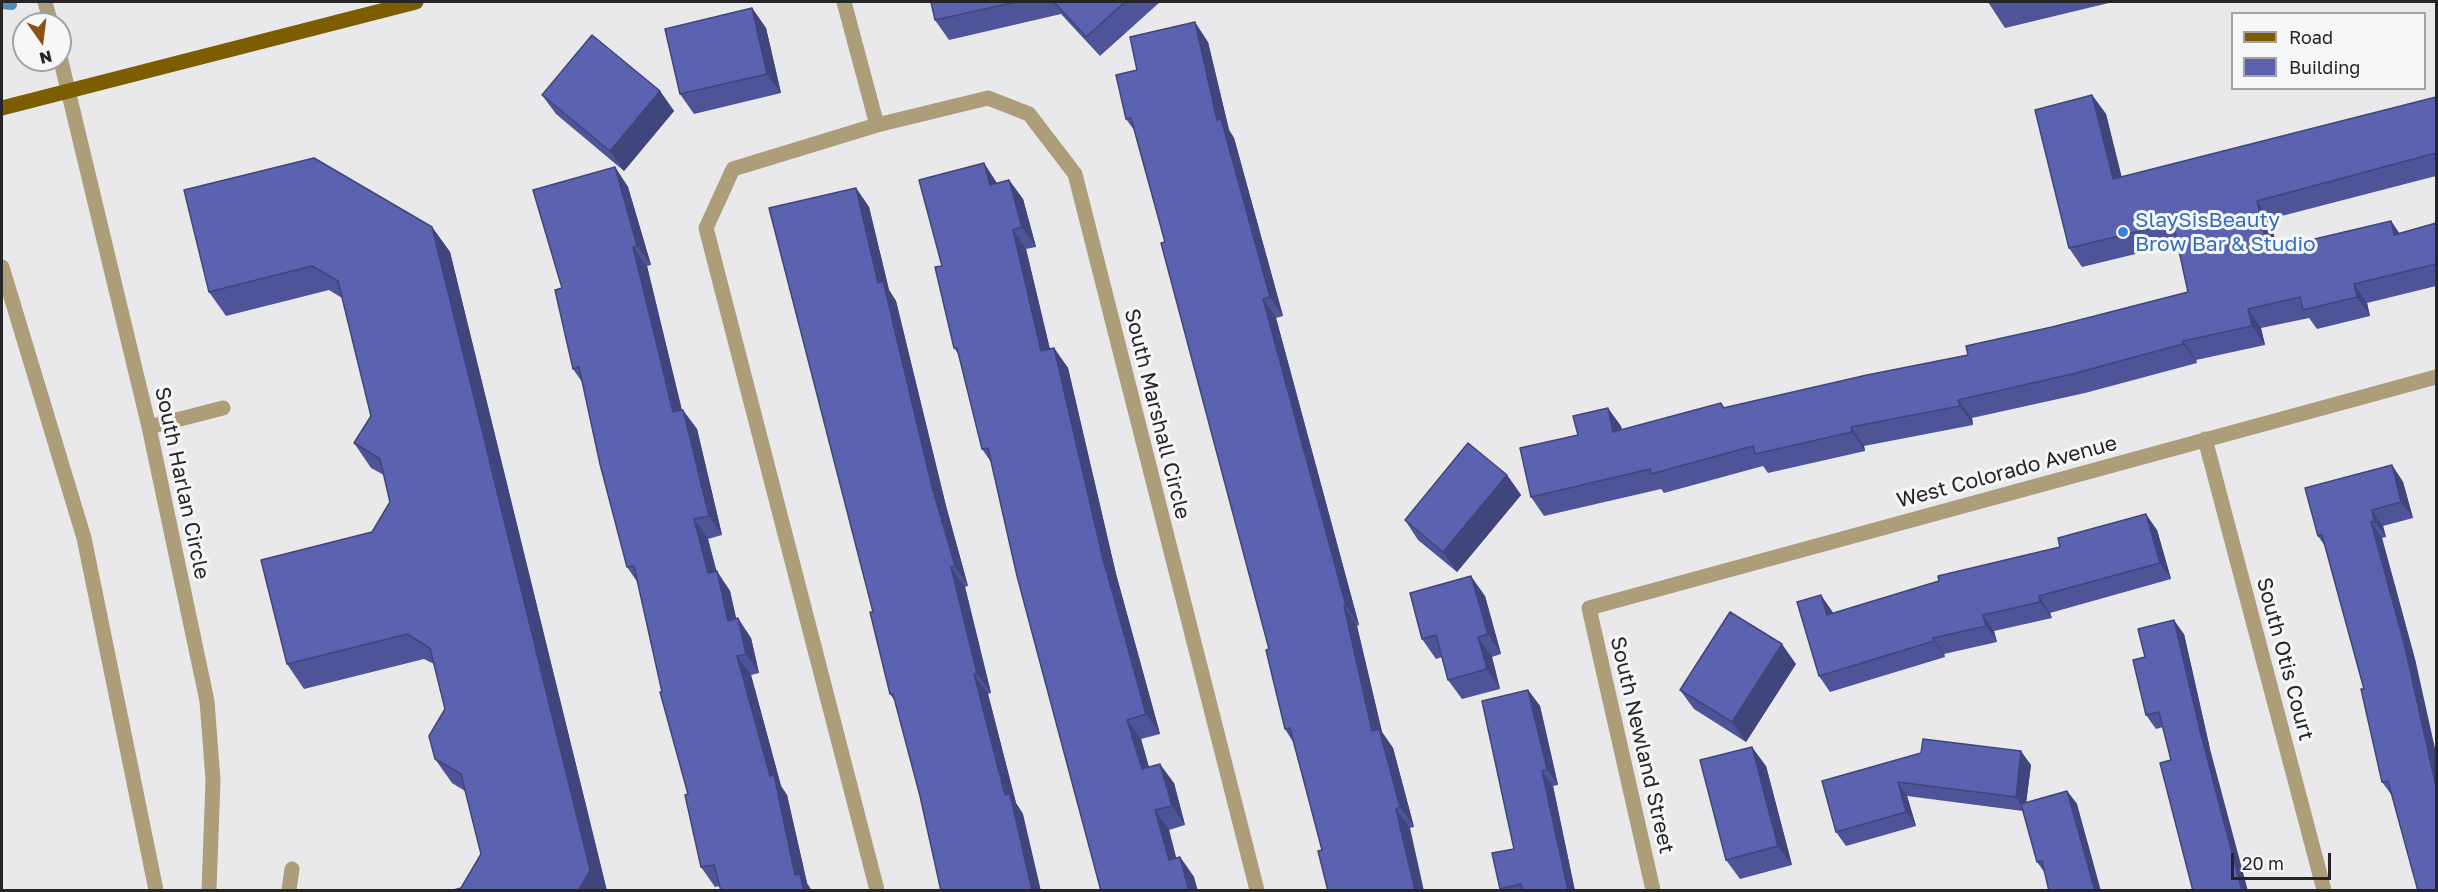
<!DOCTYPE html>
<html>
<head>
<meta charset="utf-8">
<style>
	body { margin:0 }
	#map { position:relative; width:2438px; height:892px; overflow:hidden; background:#e9e9ec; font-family:"Golos Text",sans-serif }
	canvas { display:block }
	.frame { position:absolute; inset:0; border:3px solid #252527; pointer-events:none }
	.legend { position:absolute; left:2231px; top:12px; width:195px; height:78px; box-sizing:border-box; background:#f6f7f9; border:2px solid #a2a3a5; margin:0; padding:8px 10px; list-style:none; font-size:18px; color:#252527 }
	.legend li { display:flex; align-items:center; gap:12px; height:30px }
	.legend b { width:30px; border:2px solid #a2a3a5 }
	.north { position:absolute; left:12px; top:12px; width:60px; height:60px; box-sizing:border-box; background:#f6f7f9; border:2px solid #a2a3a5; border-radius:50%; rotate:166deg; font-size:16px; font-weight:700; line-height:24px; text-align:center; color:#252527 }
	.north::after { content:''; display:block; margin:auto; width:21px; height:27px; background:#8d5110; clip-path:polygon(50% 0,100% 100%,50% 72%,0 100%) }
	.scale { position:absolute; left:2231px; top:853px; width:100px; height:27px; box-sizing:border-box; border:3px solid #252527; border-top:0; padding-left:8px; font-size:18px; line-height:21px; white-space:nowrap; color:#252527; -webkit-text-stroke:4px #f6f7f9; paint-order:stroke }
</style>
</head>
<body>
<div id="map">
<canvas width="2438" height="892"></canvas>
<div class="frame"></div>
<ul class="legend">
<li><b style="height:8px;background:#7c5d00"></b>Road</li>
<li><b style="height:16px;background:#5b62b0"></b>Building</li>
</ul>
<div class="north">N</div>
<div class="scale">20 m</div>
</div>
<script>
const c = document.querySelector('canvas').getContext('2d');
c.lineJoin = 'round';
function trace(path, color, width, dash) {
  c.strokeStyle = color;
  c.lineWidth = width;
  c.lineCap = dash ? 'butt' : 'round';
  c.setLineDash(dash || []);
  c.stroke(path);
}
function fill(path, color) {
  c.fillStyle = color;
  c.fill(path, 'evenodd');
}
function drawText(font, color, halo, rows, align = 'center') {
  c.font = font + ' "Golos Text",sans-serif';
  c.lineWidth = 6;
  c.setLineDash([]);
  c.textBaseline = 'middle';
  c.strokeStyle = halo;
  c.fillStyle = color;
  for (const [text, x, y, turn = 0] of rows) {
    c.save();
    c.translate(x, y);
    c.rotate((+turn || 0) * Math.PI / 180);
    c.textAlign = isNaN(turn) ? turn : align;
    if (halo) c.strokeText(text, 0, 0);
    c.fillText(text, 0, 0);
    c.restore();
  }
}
trace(new Path2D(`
	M2 4 12 5`), '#4e8db6', 10);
trace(new Path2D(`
	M45 2 51 24
	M844 2 877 125
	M60 57 149 427 207 701 213 780 209 890
	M2 267 84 538 156 890
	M149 427 223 408
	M2205 439 2324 890
	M289 890 292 869
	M877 890 706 228 733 169 877 125 988 98 1029 114 1075 174 1257 890
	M1653 890 1589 608 2436 377`), '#ae9d79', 15);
trace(new Path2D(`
	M2 108 416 2`), '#7c5d00', 15);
fill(new Path2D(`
	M931 2H1160L1100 56 1061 14 949 40 935 20Z
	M1988 2H2113L2005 28Z
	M752 8 766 28 781 93 694 114 680 94Z
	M1208 42 1229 130 1234 138 1283 316 1276 318 1359 625 1357 626 1382 732 1393 748 1414 827 1322 850 1293 742 1285 729 1269 649 1165 242 1134 130 1126 119 1137 70Z
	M660 91 674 111 624 171 556 114 542 95Z
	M2092 95 2106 114 2121 177 2436 97V176L2270 219 2277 248 2391 221 2399 233 2436 223V286L2367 303 2370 316 2317 329 2309 318 2261 328 2265 345 2196 360 2197 363 2085 393 1972 418 1973 425 1864 446 1865 451 1768 473 1763 466 1664 493 1661 489 1544 516 1531 497 1621 426 1622 430 1721 403 1725 408 1968 355 2052 327 2188 292 2177 244 2082 267 2069 248Z
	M615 167 628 187 651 265 647 266 682 410 697 429 722 535 708 539 716 571 730 591 736 618 751 638 759 673 751 675 781 786 787 795 807 883 720 886 715 887 701 867 688 794 662 692 638 583 627 567 582 382 573 369 562 288Z
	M1009 180 1023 199 1036 247 1026 249 1050 349 1054 348 1068 368 1116 574 1160 734 1141 739 1149 767 1174 783 1185 825 1169 830 1176 858 1180 857 1194 877 1101 891 991 462 982 449 959 355 954 348 942 266 998 183Z
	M856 188 869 207 889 290 896 301 946 506 968 586 965 587 991 693 988 694 1016 803 1023 814 920 796 895 701 890 694 873 612Z
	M432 227 450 252 607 891H450L461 888 481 854 465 791 452 783 435 759 445 709 434 664 424 659 304 689 287 664 372 532 390 502 384 475 371 468 354 443 371 416 342 298 329 290 226 316 209 292Z
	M2392 465 2403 482 2413 518 2383 526 2386 537 2382 538 2416 663 2393 797 2382 782 2364 689 2325 546 2318 536Z
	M1507 475 1521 495 1457 572 1418 540 1405 520Z
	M2157 530 2171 579 2050 613 2052 618 1994 631 1997 642 1944 654 1945 657 1830 692 1819 676 1832 611 1833 613Z
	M1485 596 1501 654 1492 657 1500 689 1462 699 1448 680 1442 657 1436 659 1422 639Z
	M2184 634 2210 749 2171 760 2163 727 2156 729 2146 715 2145 657Z
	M1796 664 1746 742 1694 709 1680 690Z
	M1528 690 1540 706 1558 785 1553 786 1575 891H1501L1500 889 1514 849Z
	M2031 765 2026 803 2067 791 2077 804 2045 873 2037 862 2023 811 1907 796 1916 826 1846 846 1836 832 1822 781Z
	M1766 766 1792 865 1740 879 1726 860Z`), '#4e5497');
fill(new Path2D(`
	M752 8 766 28 781 93 767 74Z
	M1195 22 1208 42 1229 130 1234 138 1283 316 1270 297 1217 120Z
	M660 91 674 111 624 171 610 151Z
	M2092 95 2106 114 2127 198 2113 179Z
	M984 163 997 183 990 185Z
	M615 167 628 187 651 265 637 246Z
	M1009 180 1023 199 1036 247 1022 227Z
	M856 188 869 207 889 290 896 301 946 506 968 586 955 566 932 487 878 283Z
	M2257 201 2270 219 2282 269 2268 250Z
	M2391 221 2404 240 2394 235Z
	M432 227 450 252 607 891H578Z
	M1013 230 1026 249 1055 371 1041 351Z
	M633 247 647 266 687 432 673 412Z
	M2354 284 2367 303 2370 316 2357 297Z
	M1263 299 1276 318 1359 625 1346 606Z
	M2248 309 2261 328 2265 345 2252 326Z
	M2183 341 2196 360 2197 363 2183 344Z
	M1054 348 1068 368 1116 574 1160 734 1146 714 1102 555Z
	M1958 400 1972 418 1973 425 1960 406Z
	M1608 408 1621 426 1627 451 1613 432Z
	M683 410 697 429 722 535 709 516Z
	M1851 427 1864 446 1865 451 1852 432Z
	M2392 465 2403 482 2413 518 2401 502Z
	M1507 475 1521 495 1457 572 1443 552Z
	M2372 510 2383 526 2386 537 2374 521Z
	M2146 514 2157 530 2171 579 2160 563Z
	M694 519 708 539 719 580 717 571 730 591 741 640 728 621 708 573Z
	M2371 522 2382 538 2416 663 2436 753V787Z
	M951 567 965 587 991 693 977 674Z
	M1471 576 1485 596 1501 654 1488 634Z
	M1821 595 1832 611 1838 631 1827 615Z
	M2039 596 2050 613 2052 618 2040 602Z
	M1344 606 1357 626 1382 732 1393 748 1414 827 1400 807 1372 731Z
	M1983 615 1994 631 1997 642 1986 626Z
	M738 618 751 638 759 673 746 654Z
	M2174 620 2184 634 2210 749 2248 891H2242L2201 735Z
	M1478 637 1492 657 1500 689 1487 669Z
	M1933 638 1944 654 1945 657 1934 641Z
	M1782 644 1796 664 1746 742 1732 722Z
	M737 656 751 675 781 786 787 795 807 883 812 891H804L795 875Z
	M974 674 988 694 1016 803 1023 814 1041 891H1032L1005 795Z
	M1528 690 1540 706 1558 785 1547 769Z
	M1127 720 1141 739 1155 789 1142 769Z
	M1752 747 1766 766 1792 865 1778 846Z
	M2021 751 2031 765 2025 811 2016 797Z
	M1160 764 1174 783 1185 825 1172 806Z
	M1542 771 1553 786 1575 891H1568Z
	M1898 782 1907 796 1916 826 1906 812Z
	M2067 791 2077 804 2101 891H2095Z
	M1396 809 1410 828 1424 891H1415Z
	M1155 810 1169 830 1182 880 1169 860Z
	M1180 857 1194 877 1198 891H1189Z`), '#40457b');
const building = new Path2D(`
	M931 2H1016L935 20Z
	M1054 2H1125L1086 37Z
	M752 8 767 74 680 94 665 29Z
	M1195 22 1217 120 1221 119 1270 297 1263 299 1346 606H1344L1372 731 1379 729 1400 807 1396 809 1415 891H1328L1318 851 1322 850 1290 728 1285 729 1266 650 1269 649 1161 243 1165 242 1131 118 1126 119 1116 75 1137 70 1130 37Z
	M592 35 660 91 610 151 542 95Z
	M2092 95 2113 179 2436 97V153L2257 201 2268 250 2391 221 2394 235 2436 223V264L2354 284 2357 297 2303 310 2300 297 2248 309 2252 326 2183 341V344L2072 374 1958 400 1960 406 1851 427 1852 432 1755 454 1753 446 1651 474 1650 469 1531 497 1520 448 1578 435 1573 416 1608 408 1613 432 1721 403 1723 408 1867 375 1968 355 1966 346 2052 327 2188 292 2173 223 2069 248 2035 110Z
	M314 158 432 227 590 870 578 891H450L461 888 481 854 461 774 435 759 429 736 445 709 430 648 407 634 287 664 261 560 372 532 390 502 380 459 354 443 371 416 338 281 312 266 209 292 184 190Z
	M984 163 990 185 1009 180 1022 227 1013 230 1041 351 1054 348 1102 555 1146 714 1127 720 1142 769 1160 764 1172 806 1155 810 1169 860 1180 857 1189 891H1101L1017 576 988 448 982 449 957 348H954L935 267 942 266 919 180Z
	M615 167 637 246 633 247 673 412 683 410 709 516 694 519 708 573 717 571 728 621 738 618 746 654 737 656 770 776 774 775 795 875 800 874 804 891H721L714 865 701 867 685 795 688 794 660 692H662L634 566 627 567 600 464 579 367 573 369 555 290 562 288 533 190Z
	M856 188 878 283 883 281 932 487 955 566 951 567 977 674H974L1005 795 1010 794 1032 891H941L920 796 893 694H890L870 612H873L769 208Z
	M1468 443 1507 475 1443 552 1405 520Z
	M2392 465 2401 502 2372 510 2374 521 2371 522 2405 647 2436 787V891H2418L2388 781 2382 782 2361 689H2364L2322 535 2318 536 2305 488Z
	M2146 514 2160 563 2039 596 2040 602 1983 615 1986 626 1933 638 1934 641 1819 676 1797 602 1821 595 1827 615 1939 581 1938 576 2060 547 2058 538Z
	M1471 576 1488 634 1478 637 1487 669 1448 680 1436 635 1422 639 1410 593Z
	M1730 612 1782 644 1732 722 1680 690Z
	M2174 620 2201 735 2242 891H2193L2160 763 2171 760 2159 712 2146 715 2133 660 2145 657 2138 629Z
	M1528 690 1547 769 1542 771 1568 891H1523L1521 884 1500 889 1492 853 1514 849 1482 701Z
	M1923 739 2021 751 2016 797 1898 782 1906 812 1836 832 1822 781 1921 753Z
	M1752 747 1778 846 1726 860 1700 760Z
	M2067 791 2095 891H2049L2042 861 2037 862 2021 804Z`);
fill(building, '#5b62b0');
trace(building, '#40457b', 1.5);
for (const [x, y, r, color] of [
	[2123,232,6,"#3f7fe0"]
]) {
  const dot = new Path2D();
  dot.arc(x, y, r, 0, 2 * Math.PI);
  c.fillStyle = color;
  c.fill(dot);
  trace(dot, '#f6f7f9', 2);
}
drawText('21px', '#366cbe', '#f6f7f9', [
	["SlaySisBeauty",2135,220],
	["Brow Bar & Studio",2135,244]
], 'left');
drawText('21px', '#252527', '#f6f7f9', [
	["South Marshall Circle",1157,414,76],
	["West Colorado Avenue",2007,472,-15],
	["South Harlan Circle",182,483,78],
	["South Otis Court",2285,659,75],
	["South Newland Street",1642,745,77]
]);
</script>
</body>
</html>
